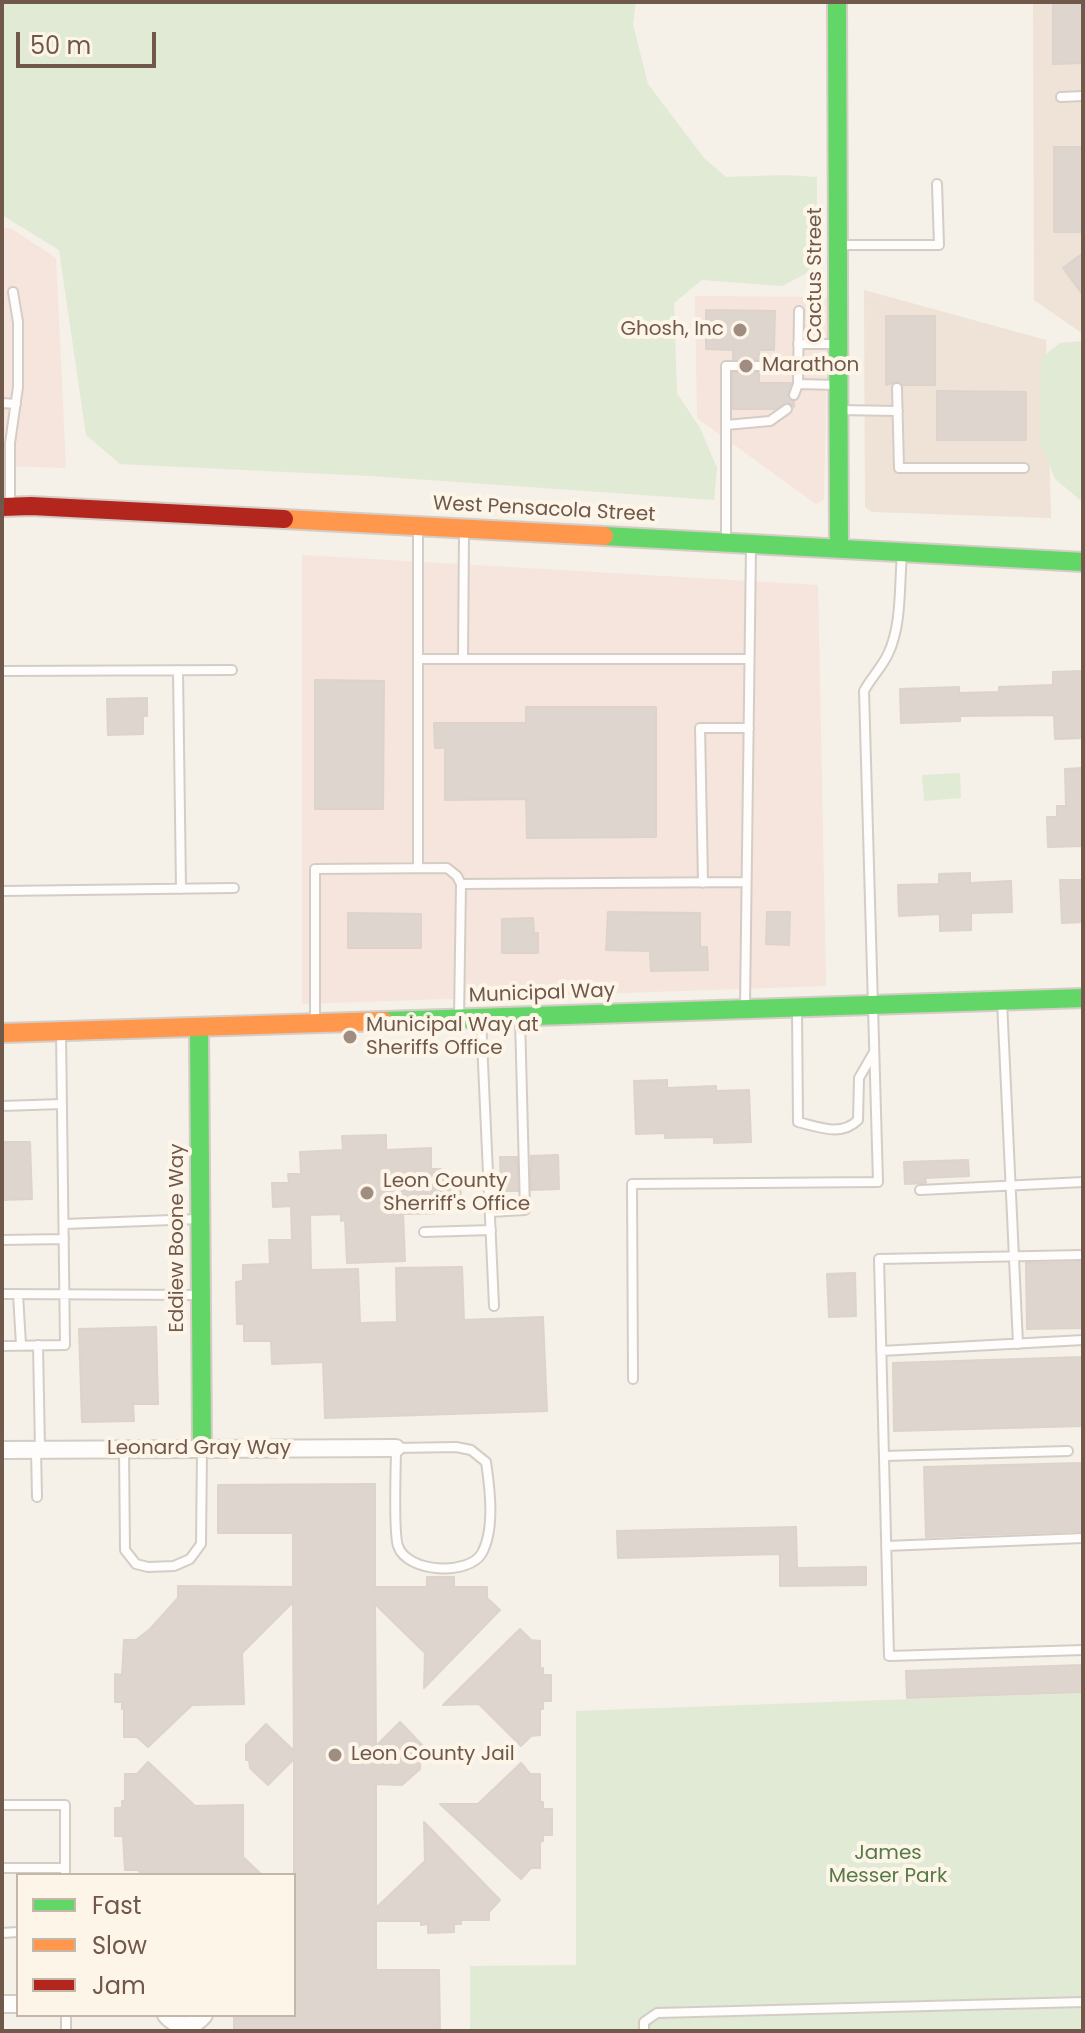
<!DOCTYPE html>
<html>
<head>
<meta charset="utf-8">
<style>
	body { margin:0 }
	#map { position:relative; width:1085px; height:2033px; overflow:hidden; background:#f5f0e8; font-family:Poppins,sans-serif }
	canvas { display:block }
	.frame { position:absolute; inset:0; border:4px solid #70584b; pointer-events:none }
	.legend { position:absolute; left:16px; top:1873px; width:280px; height:144px; box-sizing:border-box; background:#fef5e9; border:2px solid #c5b6aa; margin:0; padding:10px 14px; list-style:none; font-size:24px; color:#70584b }
	.legend li { display:flex; align-items:center; gap:16px; height:40px }
	.legend b { width:40px; border:2px solid #c5b6aa }
	.scale { position:absolute; left:16px; top:32px; width:140px; height:36px; box-sizing:border-box; border:4px solid #70584b; border-top:0; padding-left:10px; font-size:24px; line-height:28px; white-space:nowrap; color:#70584b; -webkit-text-stroke:6px #fef5e9; paint-order:stroke }
</style>
</head>
<body>
<div id="map">
<canvas width="1085" height="2033"></canvas>
<div class="frame"></div>
<ul class="legend">
<li><b style="height:10px;background:#63d668"></b>Fast</li>
<li><b style="height:10px;background:#ff974d"></b>Slow</li>
<li><b style="height:10px;background:#b3261e"></b>Jam</li>
</ul>
<div class="scale">50 m</div>
</div>
<script>
const c = document.querySelector('canvas').getContext('2d');
c.lineJoin = 'round';
function fill(path, color) {
  c.fillStyle = color;
  c.fill(path, 'evenodd');
}
function trace(path, color, width, dash) {
  c.strokeStyle = color;
  c.lineWidth = width;
  c.lineCap = dash ? 'butt' : 'round';
  c.setLineDash(dash || []);
  c.stroke(path);
}
function drawText(font, color, halo, rows, align = 'center') {
  c.font = font + ' Poppins,sans-serif';
  c.lineWidth = 8;
  c.setLineDash([]);
  c.textBaseline = 'middle';
  c.strokeStyle = halo;
  c.fillStyle = color;
  for (const [text, x, y, turn = 0] of rows) {
    c.save();
    c.translate(x, y);
    c.rotate((+turn || 0) * Math.PI / 180);
    c.textAlign = isNaN(turn) ? turn : align;
    if (halo) c.strokeText(text, 0, 0);
    c.fillText(text, 0, 0);
    c.restore();
  }
}
fill(new Path2D(`
	M1033 2H1083V334L1034 300Z
	M864 290 1046 340 1051 518 872 512 865 507Z`), '#eee3d6');
fill(new Path2D(`
	M2 227 12 229 56 258 66 468 2 466Z
	M695 296 828 297 824 500 816 504 697 418Z
	M302 555 818 585 826 986 302 1004Z`), '#f5e5dc');
fill(new Path2D(`
	M2 2H636L633 24 648 84 704 158 726 177 785 175 817 177V268L782 286 702 280 674 303 677 393 700 428 717 468 714 500 371 476 120 464 86 435 59 250 2 215Z
	M1083 341V499H1079L1055 479 1040 442 1041 358 1060 343Z
	M960 773 961 798 924 801 922 775Z
	M1083 1693V2031H470V1966L576 1965V1711Z`), '#e1ead4');
const building = new Path2D(`
	M1053 2H1083V63L1053 64Z
	M1054 147H1083V232H1054Z
	M1083 253V295L1063 268Z
	M706 310 775 311 774 350H759V359H733V350L706 349Z
	M886 316H935V385H903L898 381 886 385Z
	M733 373H759V383H791L787 395 794 402V407L787 402 775 409H733Z
	M937 391 1026 392V440H937Z
	M1083 671V738L1055 739 1054 715 960 716V721L901 723 900 689 959 687V693L999 692V687L1053 685V672Z
	M315 680 384 681 383 809H315Z
	M147 698V716H143V734L108 735 107 699Z
	M526 707H656V837L527 838 526 799 445 800V748H435L434 723H526Z
	M1082 768 1083 846 1048 847 1047 817H1057V806H1066L1065 769Z
	M970 873V883L1011 881 1012 912 971 913V930L940 931V914L899 916 898 885 939 884V874Z
	M1060 880H1083V922L1062 923Z
	M608 912 700 913V947H707L708 970 651 971 650 951 606 950Z
	M767 912H790L789 945 766 944Z
	M348 913 421 914V948H348Z
	M533 918 534 933H538V953H502V919Z
	M667 1080V1088L716 1086V1091L749 1090 751 1142 714 1143V1137L665 1138V1133L636 1134 634 1081Z
	M386 1135V1150L431 1148V1169H441L442 1177 460 1176 461 1203H444V1213L403 1214 405 1261 347 1263 345 1220 341 1221V1214L310 1215 311 1270 358 1269 360 1323 397 1322 396 1268 462 1267 464 1320 543 1317 547 1411 325 1418 323 1362 272 1364 271 1341H244V1324H237L236 1282 243 1281V1265L270 1264 269 1240H292L291 1206 273 1207 272 1183H289L288 1174H301L300 1152 343 1150 342 1136Z
	M2 1142H30L32 1199 2 1200Z
	M558 1155 559 1189 531 1190V1156Z
	M500 1157H517L518 1191H501Z
	M968 1160 969 1176 925 1178 926 1183 905 1184 904 1162Z
	M1083 1262V1328L1027 1329 1026 1263Z
	M855 1273 856 1316 829 1317 827 1274Z
	M156 1327 158 1404H133L134 1421 82 1422 79 1329Z
	M1083 1357V1426L894 1431 893 1363Z
	M1083 1463V1531L926 1537 924 1467Z
	M375 1484V1587H427V1577H454V1587H487V1598L500 1610 424 1688 425 1653 375 1604 376 1746 400 1722 422 1745 423 1759H420V1769L402 1785 376 1784V1908L425 1861 424 1822 500 1900 489 1912V1920H461V1924H454V1932L428 1933V1924L421 1925V1921H376V1970H439L440 2031H234V2015H294V1759L268 1785 250 1768 249 1760H246V1745L266 1724 294 1751 293 1602 242 1653 244 1704 192 1705 148 1747 137 1737H124V1709H122V1702H115V1674L122 1675 124 1640H136L150 1629 178 1598V1586L293 1587V1533H218V1485Z
	M796 1527 797 1568 866 1567V1585L780 1586V1554L618 1558 617 1531Z
	M520 1629 531 1640 540 1641V1668H543V1675H551V1701H543V1709H540V1735L531 1736 521 1746 479 1704 443 1705Z
	M1083 1665V1692L907 1698 906 1671Z
	M148 1762 195 1806 243 1805V1857L262 1875H142L138 1870H125L123 1836H115V1808H122V1801H125V1774H137Z
	M521 1763 530 1774H540V1802H543V1809H552V1835H543V1841L540 1842V1868H531L521 1879 440 1804H478Z`);
fill(building, '#ded6ce');
trace(building, '#ddd3cb', 2);
const lane = new Path2D(`
	M1061 97 1083 96
	M839 245H939L937 184
	M798 344H837
	M798 384 837 385
	M897 388 899 468H1024
	M794 395 798 384 799 311
	M2 403 16 404
	M838 410 898 411
	M726 425 770 421 787 409
	M10 506V443L18 387V322L13 292
	M418 529V868
	M726 541V366H798
	M418 659H749
	M463 659 464 532
	M178 670 181 889
	M2 671 232 670
	M703 883 700 728H749
	M461 884 746 882
	M2 891 234 888
	M1002 1001 1018 1344
	M745 1005 751 547
	M797 1009 798 1122C819 1127 841 1137 858 1120L859 1078 874 1052
	M481 1019 494 1306
	M315 1020V869L447 868 457 876 461 884 459 1018
	M2 1106 62 1104
	M920 1190 1083 1182
	M490 1212 525 1210 520 1018
	M64 1224 199 1219
	M424 1232 491 1230
	M2 1240 64 1239
	M1083 1255 879 1259 889 1656 1083 1650
	M2 1294 197 1295
	M18 1294 21 1345
	M38 1345 40 1449
	M2 1346 65 1345 61 1032
	M881 1351 1083 1340
	M633 1379 632 1184 878 1182 864 691C871 678 882 667 888 654 902 625 899 587 902 555
	M456 1447 471 1450 486 1462C490 1489 495 1529 482 1553 469 1576 407 1573 398 1546 393 1532 396 1467 396 1448Z
	M36 1450 37 1497
	M124 1450 125 1550 136 1564 148 1567 174 1566 190 1559 201 1544 202 1450
	M884 1456 1068 1451
	M886 1546 1083 1538
	M2 1805H65V1875
	M2 1868H65
	M2 1933 18 1932
	M66 2015V2031
	M644 2031V2022L657 2013 1083 2002`);
const street = new Path2D(`
	M2 1450 396 1448
	M2 2004H18
	M166 2015C177 2028 193 2029 204 2015`);
const fast = new Path2D(`
	M837 2 839 547
	M604 536 1083 562
	M384 1021 1083 998
	M199 1027 202 1449`);
const slow = new Path2D(`
	M284 519 604 536
	M2 1033 384 1021`);
const jam = new Path2D(`
	M2 507 31 506 284 519`);
trace(lane, '#d4cdc6', 12);
trace(street, '#d4cdc6', 20);
trace(fast, '#d4ccc5', 22);
trace(slow, '#d4ccc5', 22);
trace(jam, '#d4ccc5', 22);
trace(lane, '#fefdfc', 8);
trace(street, '#fefdfc', 16);
trace(fast, '#63d668', 18);
trace(slow, '#ff974d', 18);
trace(jam, '#b3261e', 18);
for (const [x, y, r, color] of [
	[740,330,8,"#9f8d82"],
	[746,366,8,"#9f8d82"],
	[350,1037,8,"#9f8d82"],
	[367,1193,8,"#9f8d82"],
	[335,1755,8,"#9f8d82"]
]) {
  const dot = new Path2D();
  dot.arc(x, y, r, 0, 2 * Math.PI);
  c.fillStyle = color;
  c.fill(dot);
  trace(dot, '#fef5e9', 3);
}
drawText('20px', '#70584b', '#fef5e9', [
	["Cactus Street",816,275,-90],
	["West Pensacola Street",544,510,3],
	["Municipal Way",542,994,-2],
	["Eddiew Boone Way",178,1238,-90],
	["Leonard Gray Way",199,1449]
]);
drawText('20px', '#70584b', '#fef5e9', [
	["Ghosh, Inc",724,330,"right"],
	["Marathon",762,366],
	["Municipal Way at",366,1026],
	["Sheriffs Office",366,1049],
	["Leon County",383,1182],
	["Sherriff's Office",383,1205],
	["Leon County Jail",351,1755]
], 'left');
drawText('20px', '#567a47', '#fef5e9', [
	["James",888,1854],
	["Messer Park",888,1877]
]);
</script>
</body>
</html>
